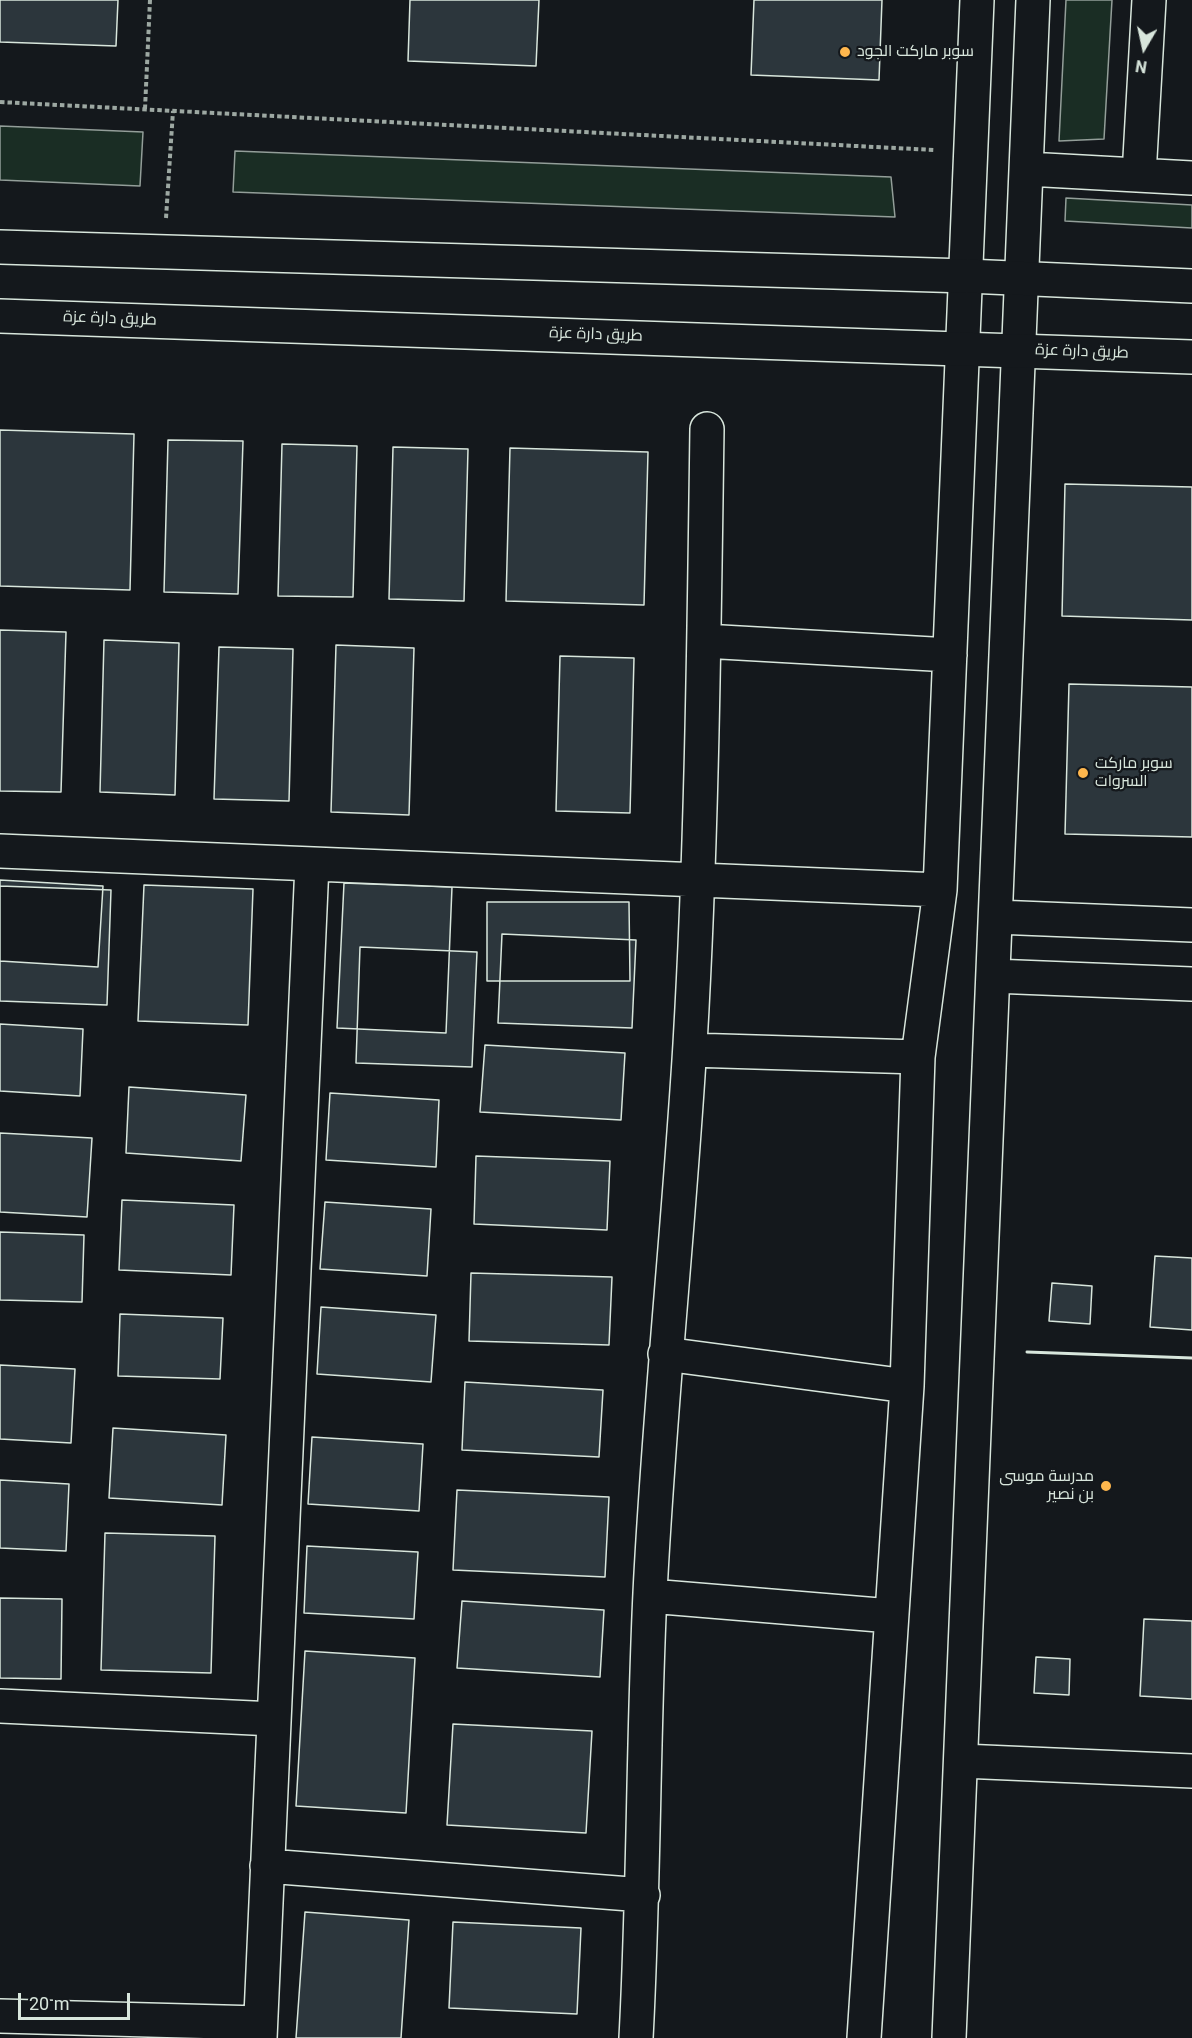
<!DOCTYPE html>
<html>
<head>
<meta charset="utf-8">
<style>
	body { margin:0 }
	#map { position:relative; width:1192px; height:2038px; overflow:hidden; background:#14181c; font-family:Roboto,sans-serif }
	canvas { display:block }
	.north { position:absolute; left:1114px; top:18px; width:60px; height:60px; -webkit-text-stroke:4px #14181c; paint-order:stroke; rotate:189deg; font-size:16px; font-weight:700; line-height:24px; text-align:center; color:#d8e6dc }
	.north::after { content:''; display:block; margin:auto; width:21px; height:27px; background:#d8e6dc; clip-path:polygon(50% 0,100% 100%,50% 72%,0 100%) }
	.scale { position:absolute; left:18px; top:1993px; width:112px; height:27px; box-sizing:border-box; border:3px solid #d8e6dc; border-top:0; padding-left:8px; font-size:18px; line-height:21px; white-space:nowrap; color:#d8e6dc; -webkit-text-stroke:4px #14181c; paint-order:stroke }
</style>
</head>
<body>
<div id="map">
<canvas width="1192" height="2038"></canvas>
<div class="north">N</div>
<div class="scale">20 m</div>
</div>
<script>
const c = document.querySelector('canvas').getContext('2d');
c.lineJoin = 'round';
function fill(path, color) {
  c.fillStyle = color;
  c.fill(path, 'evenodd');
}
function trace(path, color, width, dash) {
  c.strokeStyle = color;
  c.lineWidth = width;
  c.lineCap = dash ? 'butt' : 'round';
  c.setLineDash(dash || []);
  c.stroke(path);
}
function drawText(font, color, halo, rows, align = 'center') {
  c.font = font + ' Roboto,Cairo,sans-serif';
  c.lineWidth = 4.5;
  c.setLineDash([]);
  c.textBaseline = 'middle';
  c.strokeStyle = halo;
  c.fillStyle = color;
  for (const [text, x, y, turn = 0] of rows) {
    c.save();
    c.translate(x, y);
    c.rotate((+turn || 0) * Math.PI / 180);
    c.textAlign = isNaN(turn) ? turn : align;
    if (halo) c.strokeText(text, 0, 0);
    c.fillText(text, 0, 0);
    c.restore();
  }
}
const green = new Path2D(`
	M1066 0H1112L1104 139 1059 141Z
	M0 126 143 132 140 186 0 180Z
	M235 151 891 177 895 217 233 192Z
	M1066 198 1192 205V228L1065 221Z`);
fill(green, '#1a2d24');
trace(green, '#939e99', 1.5);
const building = new Path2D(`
	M0 0H118L116 46 0 42Z
	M410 0H539L536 66 408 61Z
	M754 0H882L879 80 751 75Z
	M0 430 134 434 130 590 0 586Z
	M168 440 243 441 238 594 164 592Z
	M282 444 357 446 353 597 278 596Z
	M393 447 468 449 464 601 389 599Z
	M510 448 648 452 644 605 506 601Z
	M1065 484 1192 487V620L1062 616Z
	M0 630 66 632 61 792 0 791Z
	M104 640 179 643 175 795 100 792Z
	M336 645 414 648 409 815 331 812Z
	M219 647 293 649 289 801 214 799Z
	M560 656 634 658 630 813 556 811Z
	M1069 684 1192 687V837L1065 834Z
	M0 880 103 886 98 967 0 961Z
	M344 883 452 887 446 1033 337 1028Z
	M144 885 253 889 248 1025 138 1021Z
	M0 886 111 890 107 1005 0 1001Z
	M487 902H629L630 981H487Z
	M502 934 636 940 632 1028 498 1023Z
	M360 947 477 952 472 1067 356 1063Z
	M0 1024 83 1029 80 1096 0 1091Z
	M485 1045 625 1053 621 1120 480 1112Z
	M129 1087 246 1095 241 1161 126 1153Z
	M330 1093 439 1100 436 1167 326 1160Z
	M0 1133 92 1138 87 1217 0 1212Z
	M476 1156 610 1161 607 1230 474 1224Z
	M122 1200 234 1205 231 1275 119 1270Z
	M325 1202 431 1209 427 1276 320 1269Z
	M0 1232 84 1235 82 1302 0 1300Z
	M1155 1256 1192 1258V1330L1150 1327Z
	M471 1273 612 1277 609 1345 469 1341Z
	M1052 1283 1092 1286 1090 1324 1049 1321Z
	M321 1307 436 1315 431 1382 317 1374Z
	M120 1314 223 1318 220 1379 118 1376Z
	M0 1365 75 1369 71 1443 0 1439Z
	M465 1382 603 1390 599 1457 462 1450Z
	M113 1428 226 1435 222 1505 109 1498Z
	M312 1437 423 1444 419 1511 308 1504Z
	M0 1480 69 1484 66 1551 0 1548Z
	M457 1490 609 1497 605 1577 453 1570Z
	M105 1533 215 1536 211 1673 101 1670Z
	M307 1546 418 1552 414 1619 304 1613Z
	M0 1598 62 1599 61 1679 0 1678Z
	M462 1601 604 1610 600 1677 457 1668Z
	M1144 1619 1192 1621V1699L1140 1696Z
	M305 1651 415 1658 406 1813 296 1806Z
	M1036 1657 1070 1659 1069 1695 1034 1693Z
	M453 1724 592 1731 586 1833 447 1825Z
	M305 1912 409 1920 401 2038H296Z
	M453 1922 581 1928 577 2014 449 2008Z`);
fill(building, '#2c363c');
trace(building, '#d8e6dc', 1.5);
const minor = new Path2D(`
	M1027 169 1192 178
	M1139 175 1149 0
	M704 641 950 655
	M0 851 940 890
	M996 917 1192 925
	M993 976 1192 984
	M690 1050 918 1057
	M665 1354 907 1386
	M650 1596 891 1616
	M0 1706 274 1719
	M962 1761 1192 1771
	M267 1866 643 1895
	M0 2016 260 2023
	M260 2038 312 864
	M636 2038C644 1890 643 1741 650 1593 659 1410 679 1227 690 1044 702 839 704 634 707 429
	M864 2038 907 1386 918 1057 940 890 977 0
	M949 2038 1033 0`);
const major = new Path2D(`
	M0 247 967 276 1192 286
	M0 316 1192 357`);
trace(minor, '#d8e6dc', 36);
trace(major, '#d8e6dc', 36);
trace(new Path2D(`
	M0 102 934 150
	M145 109 150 0
	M166 218 173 111`), '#9da8a2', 4, [4.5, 3]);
trace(minor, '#14181c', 33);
trace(major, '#14181c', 33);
trace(new Path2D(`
	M1027 1352 1192 1358`), '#d8e6dc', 3);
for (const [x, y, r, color] of [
	[845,52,6,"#ffb74d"],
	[1083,773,6,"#ffb74d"],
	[1106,1486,6,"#ffb74d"]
]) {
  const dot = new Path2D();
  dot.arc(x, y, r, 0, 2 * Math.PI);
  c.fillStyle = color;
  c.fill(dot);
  trace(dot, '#14181c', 2);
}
drawText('16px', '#d8e6dc', '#14181c', [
	["سوبر ماركت الجود",857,52],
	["سوبر ماركت",1095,764],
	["السروات",1095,782],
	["مدرسة موسى",1094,1477,"right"],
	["بن نصير",1094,1495,"right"]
], 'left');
drawText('16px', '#d8e6dc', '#14181c', [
	["طريق دارة عزة",110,319,2],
	["طريق دارة عزة",596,335,2],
	["طريق دارة عزة",1082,352,2]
]);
</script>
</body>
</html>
